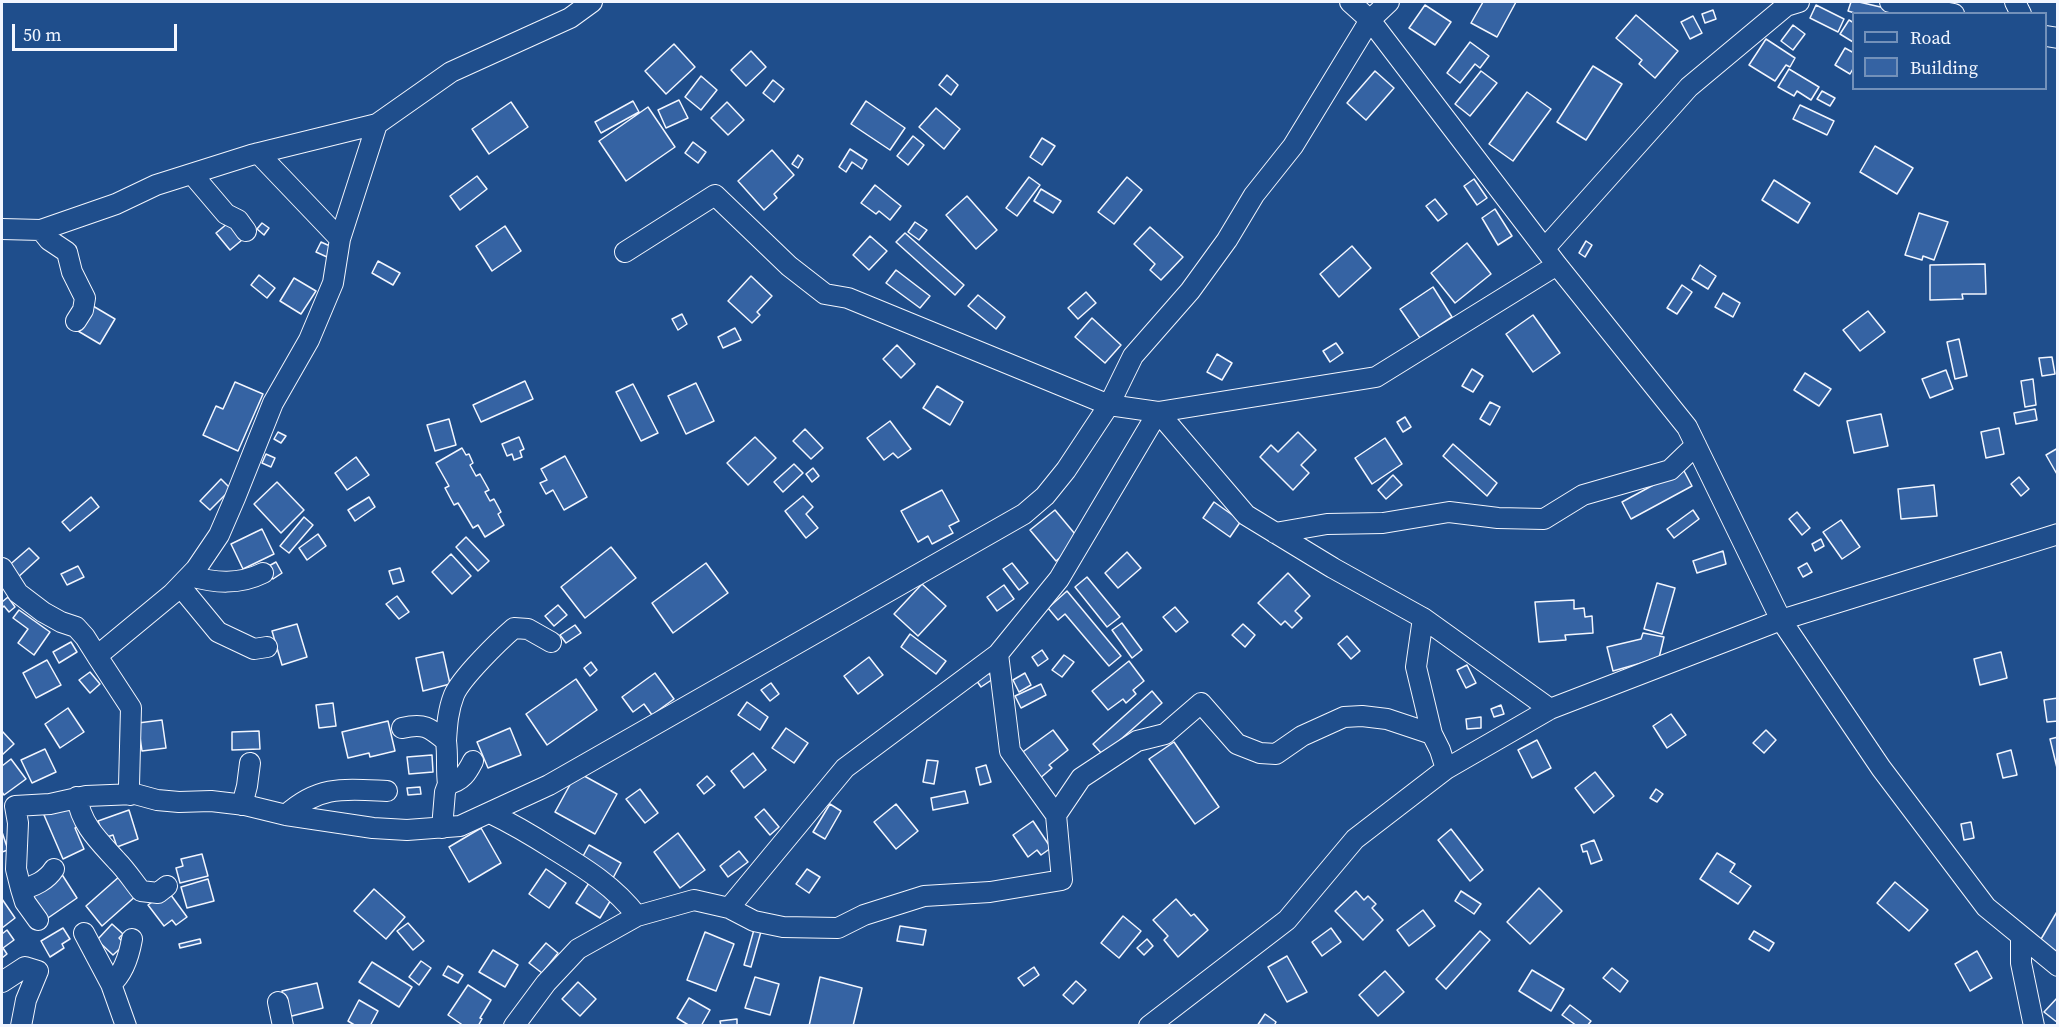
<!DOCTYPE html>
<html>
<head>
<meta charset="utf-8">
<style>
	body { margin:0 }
	#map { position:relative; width:2059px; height:1027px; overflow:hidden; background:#1f4e8c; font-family:"Source Serif 4",serif }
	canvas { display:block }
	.frame { position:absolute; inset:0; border:3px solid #f2f6ff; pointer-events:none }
	.legend { position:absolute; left:1852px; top:12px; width:195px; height:78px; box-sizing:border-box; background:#1f4e8c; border:2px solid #7391ba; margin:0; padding:8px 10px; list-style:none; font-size:18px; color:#f2f6ff }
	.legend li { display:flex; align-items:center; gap:12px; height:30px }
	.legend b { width:30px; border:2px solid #7391ba }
	.scale { position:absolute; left:12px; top:24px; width:165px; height:27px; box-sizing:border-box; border:3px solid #f2f6ff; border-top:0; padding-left:8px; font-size:18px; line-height:21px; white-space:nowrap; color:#f2f6ff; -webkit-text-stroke:4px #1f4e8c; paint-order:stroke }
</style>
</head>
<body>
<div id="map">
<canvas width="2059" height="1027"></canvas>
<div class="frame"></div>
<ul class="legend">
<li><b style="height:8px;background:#1f4e8c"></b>Road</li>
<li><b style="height:16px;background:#3563a3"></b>Building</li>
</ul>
<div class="scale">50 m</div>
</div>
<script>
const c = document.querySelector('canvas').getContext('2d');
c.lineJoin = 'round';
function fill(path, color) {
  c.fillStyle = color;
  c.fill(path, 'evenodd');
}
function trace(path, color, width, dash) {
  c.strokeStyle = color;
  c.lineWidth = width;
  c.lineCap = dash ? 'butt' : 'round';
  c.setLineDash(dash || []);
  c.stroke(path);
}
const building = new Path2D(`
	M1483 2H1516L1497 37 1471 23Z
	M1851 2H1859L1889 9 1888 14H1858L1848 11Z
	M1425 5 1451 22 1435 45 1409 28Z
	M1816 5 1844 19 1838 32 1810 18Z
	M1713 10 1716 19 1705 23 1702 14Z
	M1636 15 1678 51 1655 78 1639 64 1642 60 1616 38Z
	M1693 16 1702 33 1690 39 1681 22Z
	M1849 20 1854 23 1853 42 1840 34Z
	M1793 25 1805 34 1793 50 1781 41Z
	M1766 39 1795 58 1790 67 1786 65 1775 81 1749 65Z
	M1470 42 1489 56 1480 68 1475 64 1460 83 1447 73Z
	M674 44 695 67 666 94 645 71Z
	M1845 48 1854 53V67L1850 74 1835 65Z
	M751 51 766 67 746 86 731 70Z
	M1593 66 1622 84 1586 140 1557 122Z
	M1789 69 1819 87 1811 100 1797 91 1794 96 1778 87Z
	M1375 71 1394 88 1366 120 1347 103Z
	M1481 71 1497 83 1470 116 1455 104Z
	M947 75 958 85 951 95 939 85Z
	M701 76 717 90 701 110 685 97Z
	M773 80 784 89 774 102 763 93Z
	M1822 91 1835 98 1830 106 1817 99Z
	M1527 92 1551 109 1513 161 1489 144Z
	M679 100 688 118 666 128 658 110Z
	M633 101 639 112 601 133 595 122Z
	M866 101 905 128 890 150 851 124Z
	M511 102 528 127 489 154 472 129Z
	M727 102 744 120 728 135 711 118Z
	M1800 105 1834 121 1827 135 1793 119Z
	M648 107 675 147 626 181 599 141Z
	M936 108 960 129 944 149 919 127Z
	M913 136 924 145 908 165 897 156Z
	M1042 138 1055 146 1042 165 1030 157Z
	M693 142 706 152 698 163 685 153Z
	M1875 146 1913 168 1897 194 1860 172Z
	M850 149 867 160 862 169 852 162 846 172 839 167Z
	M772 150 794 175 774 194 777 198 764 210 738 181Z
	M798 155 803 159 798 168 792 164Z
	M477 176 487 189 460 210 450 196Z
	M1029 177 1040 185 1017 216 1006 208Z
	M1127 177 1142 190 1114 224 1098 212Z
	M1474 179 1487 198 1477 205 1464 186Z
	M1774 180 1810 203 1798 223 1762 200Z
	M875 185 901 206 890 220 879 211 876 214 861 203Z
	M1041 189 1061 201 1053 213 1034 201Z
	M967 196 997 230 976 249 946 215Z
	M1435 199 1447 214 1438 221 1426 206Z
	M1495 209 1512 236 1498 245 1482 218Z
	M1919 213 1948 222 1934 260 1923 256 1922 260 1905 255Z
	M915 222 927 230 919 240 908 232Z
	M228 223 242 240 230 250 216 233Z
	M262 223 269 228 264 235 257 229Z
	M505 226 521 251 492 271 476 246Z
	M1150 227 1183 257 1161 280 1150 270 1155 264 1134 244Z
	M905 233 964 285 955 295 896 242Z
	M870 236 887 251 869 270 853 255Z
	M1586 241 1592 245 1585 257 1579 253Z
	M321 242 332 247 327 257 316 252Z
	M1467 243 1491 274 1455 303 1431 273Z
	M1352 246 1371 268 1339 297 1320 274Z
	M378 261 400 273 393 285 372 273Z
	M1985 264 1986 294H1962L1963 299 1930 300V265Z
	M1700 265 1716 276 1708 289 1692 279Z
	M896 270 930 296 920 308 886 283Z
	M259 275 275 288 267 298 251 285Z
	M751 276 772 296 757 312 760 315 752 323 728 301Z
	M294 278 316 291 301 314 280 301Z
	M1682 285 1692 292 1677 314 1667 308Z
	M1433 287 1452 317 1420 338 1400 309Z
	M1086 292 1096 303 1078 319 1068 308Z
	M1723 293 1740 303 1733 317 1715 307Z
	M978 295 1005 317 996 329 968 306Z
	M93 306 115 319 100 344 78 331Z
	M1868 311 1885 332 1860 351 1843 330Z
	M682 314 687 324 678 330 672 319Z
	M1533 315 1560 353 1533 372 1506 334Z
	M1092 318 1121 345 1105 363 1075 337Z
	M735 328 741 340 723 348 718 337Z
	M1959 339 1967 376 1955 379 1947 342Z
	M1336 343 1343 353 1330 362 1323 351Z
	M897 345 915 364 901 378 883 359Z
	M1217 354 1232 363 1222 380 1207 372Z
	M2052 357 2055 374 2042 376 2039 358Z
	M1472 369 1483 376 1473 392 1462 386Z
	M1946 370 1953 389 1930 398 1922 379Z
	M1805 373 1831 389 1819 406 1794 390Z
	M2033 379 2036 405 2025 407 2021 381Z
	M525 381 533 399 481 422 473 405Z
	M235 382 263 394 238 451 203 435 216 406 223 409Z
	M696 383 714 421 686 434 668 396Z
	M633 384 658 433 641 441 616 392Z
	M937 386 963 402 950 425 923 408Z
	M1490 402 1500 407 1490 425 1480 419Z
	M2035 409 2037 420 2016 424 2014 413Z
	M1881 414 1888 446 1854 453 1847 421Z
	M1405 417 1411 427 1403 432 1397 422Z
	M449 419 456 445 435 451 427 425Z
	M890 421 911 449 898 458 893 453 884 460 867 438Z
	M1999 428 2004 454 1986 458 1981 432Z
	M805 429 823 448 811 459 793 441Z
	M278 432 286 436 281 443 274 439Z
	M1298 432 1316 450 1301 465 1309 473 1293 490 1260 457 1271 445 1278 452Z
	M519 437 524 449 520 451 522 457 514 460 512 454 507 456 502 444Z
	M755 437 776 458 748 485 727 463Z
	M1385 438 1402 464 1372 484 1355 458Z
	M1453 444 1497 483 1487 496 1443 456Z
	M462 448 466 455 469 454 473 463 470 465 476 476 480 474 489 490 485 492 490 501 494 499 501 512 498 514 504 525 485 537 478 525 473 528 458 503 454 505 445 488 449 486 436 463Z
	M2058 448V476L2046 455Z
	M266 454 275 458 271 467 262 463Z
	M565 456 587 497 564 510 553 490 546 494 540 483 547 480 541 469Z
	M356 457 369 475 347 490 335 473Z
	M794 464 803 473 783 492 774 482Z
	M813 468 819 476 812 482 806 474Z
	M1683 469 1692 486 1631 519 1622 502Z
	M1393 475 1402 485 1386 499 1378 490Z
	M2019 477 2029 489 2021 496 2011 484Z
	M221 479 231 489 210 510 200 501Z
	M277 482 304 510 281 533 254 504Z
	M1934 485 1937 516 1901 519 1898 489Z
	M942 490 959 521 949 526 953 533 932 544 928 536 918 542 901 511Z
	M803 496 813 507 806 514 818 528 806 538 785 511Z
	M91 497 99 507 70 531 62 522Z
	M369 497 375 507 355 521 348 510Z
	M1214 502 1241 521 1230 537 1203 518Z
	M1055 510 1080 540 1056 561 1030 530Z
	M1693 510 1699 519 1674 538 1667 529Z
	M1797 512 1810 528 1802 535 1789 519Z
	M304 517 313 525 289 553 280 546Z
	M1841 520 1860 547 1842 559 1823 532Z
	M262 529 274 554 243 569 231 544Z
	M318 534 326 546 307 560 299 548Z
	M466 537 489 561 478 571 456 547Z
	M1821 539 1824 546 1815 551 1812 544Z
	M611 547 636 578 585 618 561 587Z
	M29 548 39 558 16 579 6 568Z
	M1723 551 1726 564 1697 573 1693 561Z
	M1127 552 1141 568 1118 588 1105 573Z
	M451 554 471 576 452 594 432 572Z
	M276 562 282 573 273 579 267 567Z
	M706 563 728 593 673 633 652 603Z
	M1012 563 1028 583 1019 590 1003 569Z
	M1807 563 1812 572 1803 577 1798 568Z
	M78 566 84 577 67 585 61 574Z
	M400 568 404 581 393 584 389 571Z
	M1288 573 1310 596 1295 611 1302 618 1292 628 1285 621 1281 625 1258 603Z
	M1087 577 1120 617 1107 627 1075 587Z
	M1657 583 1675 588 1662 634 1644 629Z
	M922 584 946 606 918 636 894 614Z
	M1004 585 1014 599 997 611 987 597Z
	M1067 591 1121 656 1109 666 1065 614 1058 620 1048 608Z
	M397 596 409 612 399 619 386 604Z
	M8 597 15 607 9 612 4 606 2 608V602Z
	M1574 600V609L1584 608 1585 617 1592 616 1593 633 1565 635 1566 640 1539 642 1535 602Z
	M558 605 567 615 554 626 545 616Z
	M1175 607 1188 622 1176 632 1163 617Z
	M19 610 50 632 34 655 18 643 28 629 13 618Z
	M1122 623 1142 650 1132 658 1112 630Z
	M297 624 307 657 282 665 272 631Z
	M1243 624 1255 635 1245 647 1232 635Z
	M575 625 581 633 566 643 560 635Z
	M1643 633 1664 637 1659 658 1613 671 1607 647 1641 639Z
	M910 634 946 661 936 674 901 647Z
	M1347 636 1360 651 1351 659 1338 644Z
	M71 642 77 652 59 663 53 652Z
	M1042 650 1048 659 1038 666 1032 657Z
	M443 652 450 684 423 691 416 658Z
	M2001 652 2007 678 1980 685 1974 659Z
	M1064 655 1074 662 1062 677 1052 670Z
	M869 657 883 675 858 694 844 676Z
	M47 660 61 685 36 698 23 673Z
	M1129 661 1144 681 1133 690 1136 694 1126 703 1123 699 1108 710 1092 691Z
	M591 662 597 670 590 676 584 668Z
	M1467 665 1476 683 1466 688 1457 670Z
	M986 669 993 679 981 687 974 677Z
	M90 672 100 684 90 693 79 680Z
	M655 673 674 699 652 715 644 704 633 712 622 697Z
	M1025 673 1031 685 1019 692 1013 680Z
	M576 679 597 710 547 745 526 714Z
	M771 683 779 694 770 701 761 690Z
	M1041 684 1046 695 1021 708 1015 696Z
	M1152 691 1162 703 1103 755 1093 744Z
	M2058 698V721L2047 722 2044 700Z
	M747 702 768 717 760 730 738 715Z
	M333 703 336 726 319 728 316 705Z
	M1501 705 1504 714 1494 717 1491 709Z
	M68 708 84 732 60 748 45 724Z
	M1671 714 1686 735 1667 748 1653 726Z
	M1481 717V728L1467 729 1466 719Z
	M162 720 166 748 142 751 138 723Z
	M388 721 395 751 370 757 369 753 348 758 342 732Z
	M510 728 521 755 488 768 477 742Z
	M786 728 808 743 794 763 772 748Z
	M1053 730 1068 750 1049 765 1052 768 1039 779 1020 754Z
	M1766 730 1776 740 1764 753 1753 743Z
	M2 731 14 744 2 755Z
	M259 731 260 749 232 750V732Z
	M2058 737V768H2057L2050 739Z
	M1537 740 1551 768 1532 778 1518 750Z
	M1174 742 1219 807 1195 824 1149 759Z
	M45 749 56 772 32 783 21 760Z
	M2011 750 2017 775 2003 778 1997 754Z
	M753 753 766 770 744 788 731 771Z
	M432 755 433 772 409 774 407 757Z
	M11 759 26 779 4 795 2 792V766Z
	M927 760 938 761 934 784 923 782Z
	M986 765 991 782 980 785 976 768Z
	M577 772 617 794 595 834 555 812Z
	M1595 772 1614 796 1594 813 1575 788Z
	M707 776 715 785 704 794 697 785Z
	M420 787 421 794 408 795 407 788Z
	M640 789 658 813 645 823 626 799Z
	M1656 789 1663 794 1657 802 1650 798Z
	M965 791 968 803 933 810 931 798Z
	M71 802 82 825 75 828 84 849 63 859 44 815Z
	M830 804 841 811 825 839 813 832Z
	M896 804 918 831 896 849 874 822Z
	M764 809 779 827 770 835 755 817Z
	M129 810 138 839 117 847 113 835 104 838 98 821Z
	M1033 821 1051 848 1041 855 1037 850 1028 857 1013 835Z
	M1971 822 1974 838 1964 840 1961 824Z
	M481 828 501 863 469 882 449 847Z
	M1451 829 1483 870 1470 881 1438 840Z
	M2 832 8 850 2 852Z
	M678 833 705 870 680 888 654 852Z
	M1594 840 1602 860 1591 864 1587 851 1583 852 1581 845Z
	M589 845 621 863 613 878 581 860Z
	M739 851 748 862 728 877 720 866Z
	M1717 853 1735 864 1730 872 1751 886 1738 904 1700 879Z
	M202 854 208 876 180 883 176 868 183 866 181 859Z
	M546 869 566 883 549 908 529 894Z
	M807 869 820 877 809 893 796 884Z
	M61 873 77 898 48 918 31 893Z
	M120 876 137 895 102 926 86 906Z
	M208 879 214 901 187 908 181 887Z
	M1895 882 1928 910 1909 931 1877 903Z
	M589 883 612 898 600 918 576 903Z
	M1539 888 1562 911 1530 944 1507 922Z
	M374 889 405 917 386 939 354 911Z
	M168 891 187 917 176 925 172 920 164 926 148 905Z
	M1356 891 1364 900 1368 896 1376 904 1372 908 1383 920 1363 940 1335 911Z
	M1461 891 1481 904 1474 914 1455 901Z
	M2 899 15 918 2 928Z
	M1176 899 1191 916 1194 914 1208 930 1178 957 1164 940 1168 936 1153 920Z
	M1423 910 1435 926 1409 946 1397 930Z
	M2058 910V958L2037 946Z
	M1123 916 1141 931 1119 958 1101 943Z
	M408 923 424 941 413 950 397 931Z
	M112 924 123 934 119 938 125 944 113 955 97 940Z
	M755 926 762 928 751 967 744 965Z
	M900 926 926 930 923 945 897 941Z
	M63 928 70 939 62 944 64 948 50 957 41 941Z
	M1331 928 1341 942 1322 956 1312 942Z
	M7 930 14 940 3 948 7 954 2 958V934Z
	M1480 931 1490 940 1446 989 1436 979Z
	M1754 931 1774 943 1769 951 1749 939Z
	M705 932 734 944 716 991 687 980Z
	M200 939 201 943 180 948 179 944Z
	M1147 939 1153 946 1144 955 1137 948Z
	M546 943 558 953 542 973 529 963Z
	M493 950 518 965 505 987 479 972Z
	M1977 951 1992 978 1970 991 1955 964Z
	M1287 956 1307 992 1287 1002 1268 967Z
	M421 961 431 968 419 985 409 977Z
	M372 962 412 987 399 1007 359 982Z
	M448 966 463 975 458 983 443 975Z
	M1034 967 1039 975 1024 986 1018 978Z
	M1612 968 1628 981 1620 992 1603 978Z
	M1532 970 1564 989 1551 1011 1519 991Z
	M1385 971 1404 992 1378 1016 1359 995Z
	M755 977 779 984 770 1015 745 1008Z
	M820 977 862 988 853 1026H809Z
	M1076 981 1086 990 1073 1004 1063 995Z
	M578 982 596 999 580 1016 562 999Z
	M317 983 323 1008 288 1017 282 991Z
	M468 985 491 1000 480 1018 482 1019 478 1026H464L448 1015Z
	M2058 997V1023L2044 1012Z
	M689 998 710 1010 701 1026H690L677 1018Z
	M359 1000 378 1011 370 1026H356L348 1021Z
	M1570 1005 1591 1021 1587 1026H1577L1562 1015Z
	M1265 1014 1276 1022 1274 1026H1257Z
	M737 1019V1026H721L720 1021Z`);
fill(building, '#3563a3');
trace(building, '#f2f6ff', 1.5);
const street = new Path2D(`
	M1350 2 1370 20 1557 265 1687 427 1781 620 1881 768 1986 907 2058 966
	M1890 2 1954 14
	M2015 2 2021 14
	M2046 36 2058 38
	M258 153 340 239
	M192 174 226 214 238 220 246 231
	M2 229 41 230 116 204 156 185 251 155 377 124 451 72 570 18 592 2
	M41 230 49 240 67 252 72 272 85 298 83 310 76 321
	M1545 248 1689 87 1786 6 1799 2
	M625 252 715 195 789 266 825 294 848 298 1109 405 1158 412 1376 377 1557 265
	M1158 412 1246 515 1333 568 1423 618 1550 709
	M1275 533 1327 524 1383 523 1449 512 1498 518 1544 519 1583 495 1670 470 1696 445
	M2 568 18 593 43 612 61 622 76 627 85 637 97 656
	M190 576C215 583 239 585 263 573
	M180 586 218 632 254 649 267 647
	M1423 618 1416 667 1432 734 1440 750 1446 769
	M402 728C424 723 429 727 446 741 448 756 446 769 448 784
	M446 741C447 725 448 710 454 695 461 678 499 641 514 628L528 629 551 642
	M130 795 129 785 131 708 97 656 172 594 196 569 219 535 235 498 273 403 309 340 333 283 340 239 377 124
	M77 797C81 825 99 841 117 861 126 870 133 881 141 891L158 893 167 886
	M242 805 247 786 250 763
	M490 813C513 824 533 836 555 850 586 869 615 887 637 916
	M286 815C319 785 345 789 387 791
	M1056 815 1081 778 1137 741 1165 734 1201 703 1237 744 1260 753 1276 754 1302 736 1344 717 1362 716 1387 719 1432 734
	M442 828 445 792 448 784C462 781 467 773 473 761
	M54 869C47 880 34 887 21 889L16 869 18 823 15 806 50 804 86 796 135 794 157 800 179 802 211 801 245 805 286 815 373 828 407 830 460 826 549 785 1024 514 1045 496 1066 470 1109 405 1133 356 1190 291 1227 240 1254 195 1293 146 1370 20 1389 2
	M21 889 25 902 38 920
	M729 908 845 768 998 654 1059 579 1158 412
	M84 933 111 984 126 1026
	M2021 936V963L2034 1026
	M2 982 25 967 38 971 26 1000 21 1026
	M111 984C124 973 129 956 132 939
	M278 1002 283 1026
	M514 1026 546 983 578 949 637 916 694 900 729 908 754 921 783 927 838 928 864 915 924 896 990 892 1062 880 1056 815 1010 751 998 654
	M1149 1026 1287 920 1355 839 1446 769 1550 709 1781 620 2058 534`);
trace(street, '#f2f6ff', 22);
trace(street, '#1f4e8c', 20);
</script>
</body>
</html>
